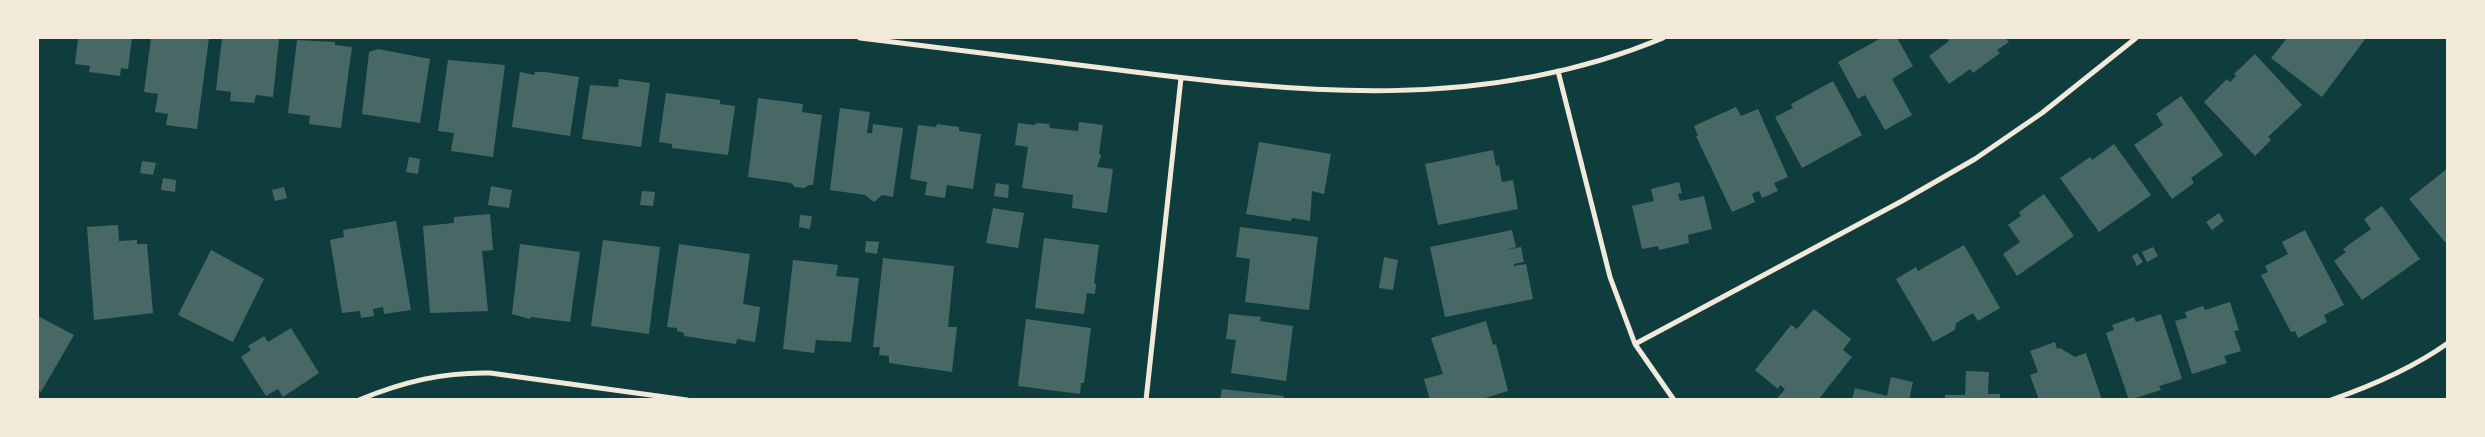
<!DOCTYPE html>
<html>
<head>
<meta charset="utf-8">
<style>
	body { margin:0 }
	#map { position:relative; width:2485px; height:437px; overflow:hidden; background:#0f3d3e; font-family:"Nunito Sans",sans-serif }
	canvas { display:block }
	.frame { position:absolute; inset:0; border:39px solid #f1e9da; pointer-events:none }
</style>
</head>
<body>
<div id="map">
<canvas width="2485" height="437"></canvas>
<div class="frame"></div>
</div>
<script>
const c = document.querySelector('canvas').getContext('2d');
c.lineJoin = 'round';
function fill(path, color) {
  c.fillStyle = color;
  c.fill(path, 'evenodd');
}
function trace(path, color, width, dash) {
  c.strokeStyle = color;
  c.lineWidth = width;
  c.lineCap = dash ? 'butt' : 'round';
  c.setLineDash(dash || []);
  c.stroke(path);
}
fill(new Path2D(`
	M78 38H132L128 69 121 68 120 76 89 72 90 66 75 64Z
	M151 38H209L197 129 166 125 168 114 155 112 158 94 144 92Z
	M222 38 279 39 273 97 256 95 254 103 230 101 231 92 216 90Z
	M1881 38H1897L1913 66 1892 79 1912 115 1885 130 1865 95 1858 99 1838 62Z
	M1946 38H2005L2009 42 1997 50 2000 53 1973 73 1970 69 1949 84 1929 56 1949 41Z
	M2287 38H2366L2322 97 2271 58Z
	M297 40 335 42V45L352 47 341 128 309 124 310 116 288 113Z
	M378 49 430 59 420 123 362 114 369 52Z
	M2255 54 2302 105 2268 137 2271 140 2255 156 2204 102 2227 79 2230 82 2236 76 2234 74Z
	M448 60 505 65 493 157 451 151 454 133 438 131Z
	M520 72 534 75 535 72H545L579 77 570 136 512 127Z
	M619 79 650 83 641 147 582 139 590 85 618 87Z
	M1833 81 1862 135 1802 168 1775 117 1793 108 1791 104Z
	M666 93 720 100V104L735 106 728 155 672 148V144L659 142Z
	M2181 96 2223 155 2191 178 2194 183 2172 199 2134 145 2163 125 2156 114Z
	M758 98 803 104 802 112 822 115 813 185H809L804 188 795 187 791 183 748 177Z
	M1736 107 1741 116 1758 109 1788 177 1774 183 1778 191 1762 198 1759 191 1752 194 1755 202 1732 212 1696 136H1698L1694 126Z
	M840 108 870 112 867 133H872L873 124 903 128 893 197 882 195 874 202 865 195 830 190Z
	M1079 122 1103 125 1099 153 1101 156 1097 167 1113 169 1107 213 1072 208 1073 195 1022 188 1028 147 1015 145 1018 123 1034 125 1037 123 1049 124 1050 128 1078 131Z
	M937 124 959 127V131L981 134 973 189 947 185 945 198 925 195 927 182 910 179 918 125 936 127Z
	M1259 142 1331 154 1324 194 1312 191 1310 221 1292 218 1291 221 1246 214Z
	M2114 144 2151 195 2099 232 2060 178 2090 157 2092 160Z
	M1493 150 1496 166 1499 165 1502 182 1513 180 1518 209 1438 225 1425 164Z
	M409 157 420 159 418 174 406 172Z
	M142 161 156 163 153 175 140 173Z
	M2448 168V240L2445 242 2409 199Z
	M163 178 176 180 175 192 161 190Z
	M1679 182 1682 193 1678 194 1680 201 1704 196 1712 229 1688 235 1689 243 1659 250 1658 246 1642 249 1632 206 1654 201 1651 189Z
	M996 183 1009 185 1008 198 994 196Z
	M491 186 512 190 509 208 488 205Z
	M284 187 287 198 275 201 272 190Z
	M642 191 655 192 653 206 640 205Z
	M2044 194 2074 236 2017 276 2003 254 2020 242 2008 225 2021 216 2019 212Z
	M2382 206 2420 259 2362 300 2334 261 2346 252 2343 249 2371 229 2364 219Z
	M993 208 1024 213 1018 248 986 243Z
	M2219 213 2224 221 2212 230 2206 222Z
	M490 214 493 250 482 251 488 311 430 313 423 226 454 223V217Z
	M800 215 812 216 810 229 799 227Z
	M396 221 411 310 384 314 383 307 373 309 374 316 361 318 360 311 342 313 330 240 344 237 343 230Z
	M118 225 119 241 137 240V244H147L153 313 94 320 87 227Z
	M1240 227 1318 237 1309 310 1245 302 1250 259 1236 257Z
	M1512 230 1516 247 1505 250 1521 247 1524 262 1514 264V266L1526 264 1533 299 1445 317 1430 247Z
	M2305 230 2344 305 2324 315 2327 322 2298 338 2295 331 2291 332 2261 275 2268 272 2265 266 2288 254 2282 242Z
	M1044 238 1099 245 1094 283 1096 284 1095 294 1087 293 1084 314 1035 308Z
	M603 240 660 247 649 334 591 326Z
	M866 241 879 242 877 254 865 252Z
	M520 244 580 252 570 322 531 317 529 319 512 314Z
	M679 244 750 254 743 304 760 307 755 342 737 339 736 344 684 336V333L677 331V328L667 327Z
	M1964 245 2000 308 1978 321 1973 313 1956 323 1955 330 1933 342 1896 279 1916 267 1918 271Z
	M2153 247 2158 256 2147 262 2142 252Z
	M211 250 264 279 233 342 178 315Z
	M2137 253 2143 262 2137 266 2132 256Z
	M1384 257 1398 260 1393 290 1379 288Z
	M883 258 954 266 948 327H957L952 372 889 363V356L879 355 880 347H873Z
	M793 260 838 265 836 276 859 278 851 342 816 340 814 353 783 349Z
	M2230 302 2239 330 2234 331 2241 351 2224 356 2227 363 2192 374 2175 321 2187 318 2185 312 2203 306 2205 310Z
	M1814 309 1851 339 1843 350 1852 357 1818 400H1776L1785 389 1780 385 1778 389 1755 370 1791 325 1797 329Z
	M1229 314 1261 317 1260 321 1293 326 1286 381 1231 373 1236 340 1226 339Z
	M2161 314 2182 379 2159 386 2161 390 2129 400 2106 333 2114 330 2112 325 2134 317 2136 322Z
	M38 316 74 335 41 392 38 390Z
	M1026 319 1091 328 1084 383H1081L1080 394 1018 386Z
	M1486 321 1493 345 1496 344 1508 391 1479 400H1430L1424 379 1443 374 1431 338Z
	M291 328 319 373 283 397 278 389 266 396 241 357 251 350 248 346 264 336 268 342Z
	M2055 342 2057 349 2060 348 2075 357 2086 353 2102 400H2039L2030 375 2038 372 2030 351Z
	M1966 371 1989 372 1988 394H2000V400H1945V395H1965Z
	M1891 377 1913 382 1909 400H1852L1855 388 1887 396Z
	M1222 389 1284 396 1283 400H1220Z`), '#486865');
trace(new Path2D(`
	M860 38C944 48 1028 59 1111 69 1299 93 1483 113 1663 38
	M1558 71 1610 277 1635 344 1674 400
	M1635 344 1902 201 1975 159 2042 113 2136 38
	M359 400C402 382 443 372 490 373L687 400
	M1146 400 1181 78
	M2331 400C2371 386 2413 368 2448 343`), '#f1e9da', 5);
</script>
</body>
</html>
